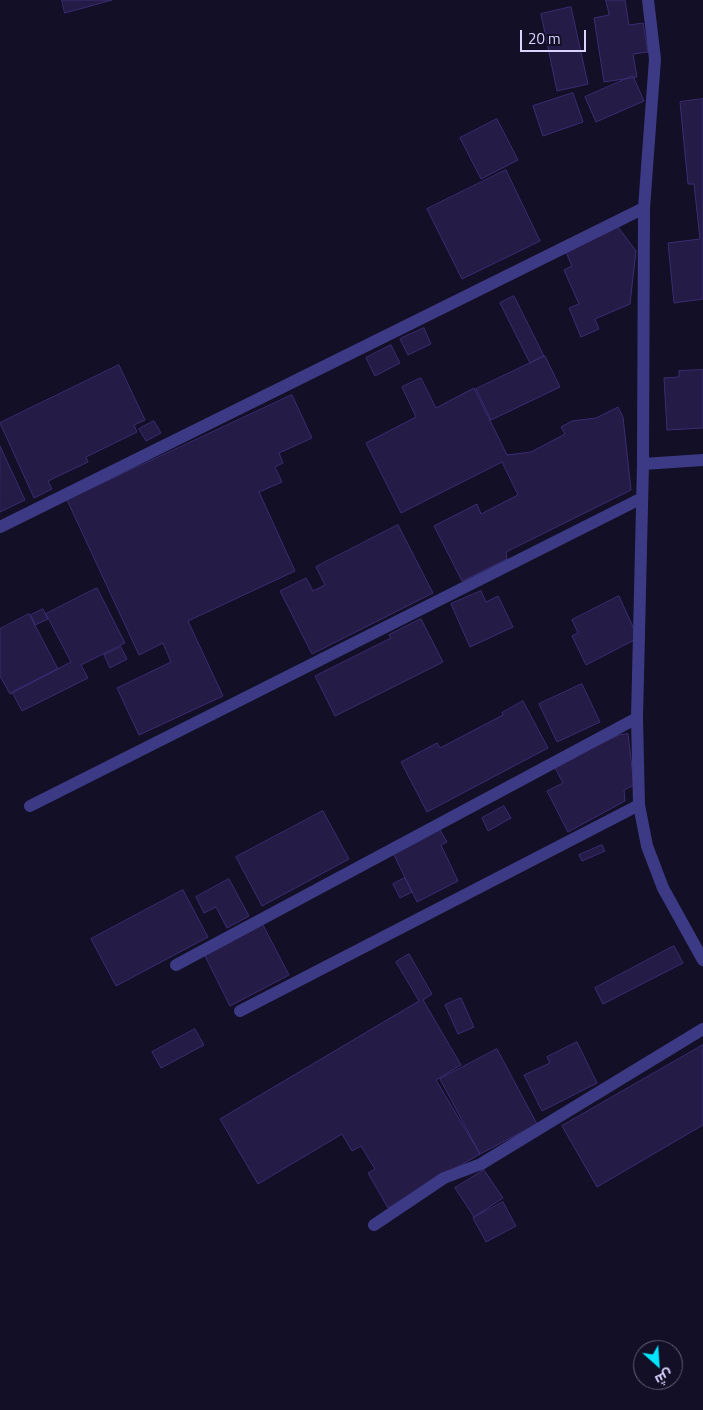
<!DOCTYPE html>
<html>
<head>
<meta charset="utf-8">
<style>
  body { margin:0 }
  #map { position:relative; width:703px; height:1410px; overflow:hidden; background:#130f26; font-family:"Titillium Web",Cairo,sans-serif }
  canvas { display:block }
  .north { position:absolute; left:633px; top:1340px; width:50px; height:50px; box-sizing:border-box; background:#130f26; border:1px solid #625e7d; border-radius:50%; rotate:154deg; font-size:14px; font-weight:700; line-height:20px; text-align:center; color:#d9d4ff }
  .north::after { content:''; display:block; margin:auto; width:18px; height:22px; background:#00e5ff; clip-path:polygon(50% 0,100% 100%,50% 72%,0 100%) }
  .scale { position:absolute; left:520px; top:30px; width:66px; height:22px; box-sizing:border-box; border:2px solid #d9d4ff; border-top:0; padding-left:6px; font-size:15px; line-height:18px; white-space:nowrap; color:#d9d4ff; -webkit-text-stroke:4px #130f26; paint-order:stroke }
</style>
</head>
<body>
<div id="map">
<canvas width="703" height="1410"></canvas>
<div class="north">ش</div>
<div class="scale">20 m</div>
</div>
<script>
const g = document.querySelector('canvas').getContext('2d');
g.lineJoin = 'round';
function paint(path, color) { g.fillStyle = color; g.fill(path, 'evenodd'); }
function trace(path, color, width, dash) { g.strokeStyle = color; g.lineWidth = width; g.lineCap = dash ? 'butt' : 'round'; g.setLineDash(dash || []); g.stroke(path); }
const building = new Path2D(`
  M 62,0 L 112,0 L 65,13 Z
  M 606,0 L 625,0 L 629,25 L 643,23 L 648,52 L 633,54 L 637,77 L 604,82 L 594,18 L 609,15 Z
  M 571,7 L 588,84 L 557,91 L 541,14 Z
  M 633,76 L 644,101 L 596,122 L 585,97 Z
  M 573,93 L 583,122 L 543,136 L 533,106 Z
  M 703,99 L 703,299 L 674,303 L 668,243 L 700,239 L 694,184 L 688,184 L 680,102 Z
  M 497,119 L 518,160 L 481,179 L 460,138 Z
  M 506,170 L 540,241 L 462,279 L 427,209 Z
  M 618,227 L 636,251 L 630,304 L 595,319 L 599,329 L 581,337 L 569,308 L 579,304 L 564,270 L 572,266 L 565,250 Z
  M 514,296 L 544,356 L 530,363 L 500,303 Z
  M 424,328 L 431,344 L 408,355 L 400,339 Z
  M 391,345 L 400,363 L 375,376 L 366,358 Z
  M 545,356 L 560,387 L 491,420 L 476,389 Z
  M 119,365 L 145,420 L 134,425 L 137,432 L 86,457 L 88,462 L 48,481 L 52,489 L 34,498 L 0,423 Z
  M 703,370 L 703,428 L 667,430 L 664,378 L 679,377 L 679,371 Z
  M 421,378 L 436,408 L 474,388 L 507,455 L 531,452 L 565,434 L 561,427 L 572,421 L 596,418 L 618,407 L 623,417 L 631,490 L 506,552 L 507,559 L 462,581 L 434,526 L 477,504 L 481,514 L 518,495 L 502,462 L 401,513 L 366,443 L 416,417 L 402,387 Z
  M 292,395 L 312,438 L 279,453 L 283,463 L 275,467 L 282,482 L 259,492 L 295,571 L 188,621 L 223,696 L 139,735 L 117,688 L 171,662 L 163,643 L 139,655 L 67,500 Z
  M 154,421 L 161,433 L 146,441 L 139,429 Z
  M 0,446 L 25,500 L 0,512 Z
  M 398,525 L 433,593 L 312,654 L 280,591 L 306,578 L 313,591 L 325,585 L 316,567 Z
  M 97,588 L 125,643 L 81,665 L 88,678 L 22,711 L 12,692 L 71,662 L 46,614 Z
  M 481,591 L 486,602 L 498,596 L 513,627 L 470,647 L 451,604 Z
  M 619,596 L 638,638 L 586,665 L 572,636 L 578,633 L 572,620 Z
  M 43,609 L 48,619 L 35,625 L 31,615 Z
  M 29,614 L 58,669 L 10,694 L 0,676 L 0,629 Z
  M 421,619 L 443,662 L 335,716 L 315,676 L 391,638 L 389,635 Z
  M 121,647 L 127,659 L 110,668 L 104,655 Z
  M 582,684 L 600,722 L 557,742 L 539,704 Z
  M 523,701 L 548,748 L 427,812 L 401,762 L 437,743 L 440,748 L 503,715 L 502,713 Z
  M 628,734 L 634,785 L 624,790 L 625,801 L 568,832 L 547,791 L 563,783 L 554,766 L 619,735 Z
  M 504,806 L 511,818 L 488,831 L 482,818 Z
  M 323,811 L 349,859 L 262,906 L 236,857 Z
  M 439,828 L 447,842 L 441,845 L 458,881 L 417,902 L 392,851 Z
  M 602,845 L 605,851 L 582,861 L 579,855 Z
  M 405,878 L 412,892 L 400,898 L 393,884 Z
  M 229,879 L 249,916 L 227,928 L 216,907 L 204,913 L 196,897 Z
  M 183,890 L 208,937 L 116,986 L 91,939 Z
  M 263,925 L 289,975 L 230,1006 L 205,956 Z
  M 674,946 L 683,963 L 603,1004 L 595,988 Z
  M 409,954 L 432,994 L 423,1000 L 461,1065 L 436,1080 L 480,1154 L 388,1208 L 368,1173 L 375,1169 L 361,1146 L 352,1151 L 342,1134 L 258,1184 L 220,1119 L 419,1001 L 396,962 Z
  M 461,998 L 474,1027 L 458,1034 L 445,1005 Z
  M 195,1029 L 204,1045 L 161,1068 L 152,1052 Z
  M 577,1042 L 597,1083 L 542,1111 L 524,1075 L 550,1063 L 547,1057 Z
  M 703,1045 L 703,1125 L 597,1187 L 562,1126 Z
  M 497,1049 L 537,1124 L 480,1154 L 440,1079 Z
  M 484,1170 L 503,1198 L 474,1217 L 455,1188 Z
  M 503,1202 L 516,1226 L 486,1242 L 473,1218 Z`);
const minor = new Path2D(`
  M 648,0 L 655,59 L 644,208 L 643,464 L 637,718 L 639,805 L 647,846 L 663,888 L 703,960
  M 643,464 L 703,460
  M 0,527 L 644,208
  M 30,806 L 642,498
  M 176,965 L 637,718
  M 240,1011 L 639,805
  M 374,1225 L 444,1178 L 481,1164 L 703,1029`);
paint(building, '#241b47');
trace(building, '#3b2d73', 1);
trace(minor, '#3d3a85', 12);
</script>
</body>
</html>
